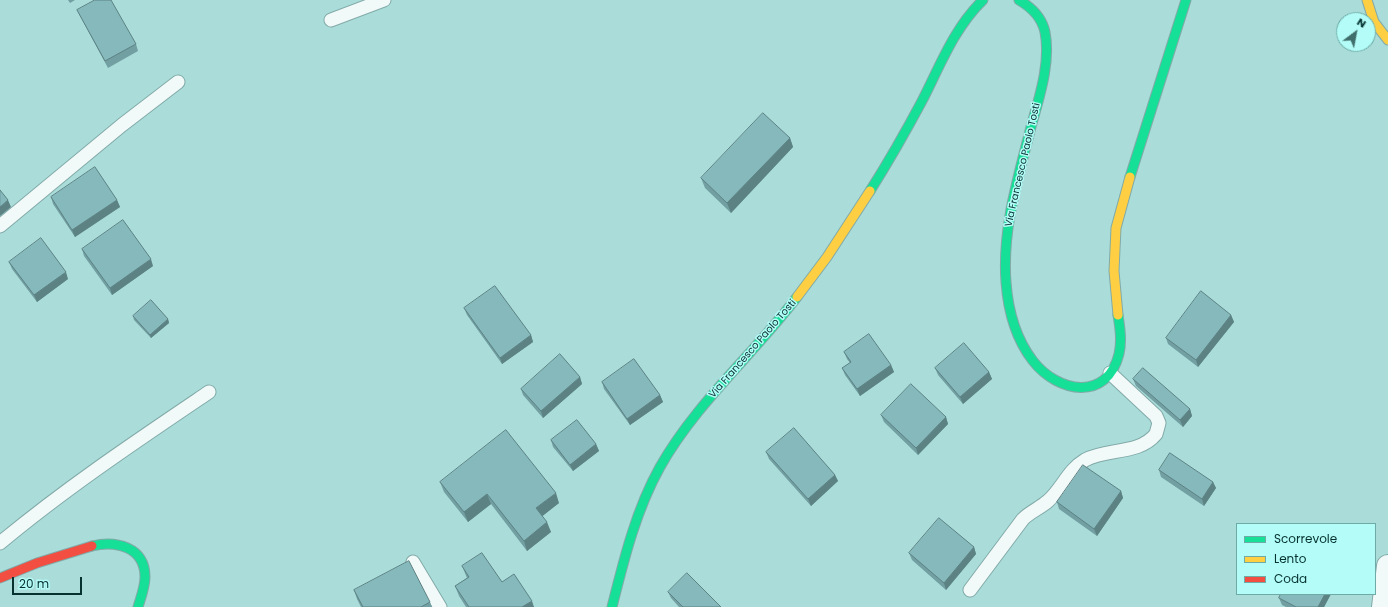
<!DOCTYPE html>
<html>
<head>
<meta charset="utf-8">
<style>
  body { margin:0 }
  #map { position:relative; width:1388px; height:607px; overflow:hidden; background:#aaddda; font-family:Poppins,sans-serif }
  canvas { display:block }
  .legend { position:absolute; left:1236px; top:523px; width:140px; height:72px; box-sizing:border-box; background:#b3fcf7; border:1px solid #6eaba7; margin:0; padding:5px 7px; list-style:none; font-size:12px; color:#063230 }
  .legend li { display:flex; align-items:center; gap:8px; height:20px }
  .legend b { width:20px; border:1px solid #6eaba7 }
  .north { position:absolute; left:1336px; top:12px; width:40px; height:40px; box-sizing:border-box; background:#b3fcf7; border:1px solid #6eaba7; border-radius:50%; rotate:32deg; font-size:11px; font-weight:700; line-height:16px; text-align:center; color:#063230 }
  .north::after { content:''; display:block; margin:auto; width:14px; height:18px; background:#3f6e6c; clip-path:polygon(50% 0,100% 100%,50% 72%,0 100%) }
  .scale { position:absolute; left:12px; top:577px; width:70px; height:18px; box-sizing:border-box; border:2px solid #063230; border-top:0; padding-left:5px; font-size:12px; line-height:14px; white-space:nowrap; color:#063230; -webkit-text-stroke:3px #b3fcf7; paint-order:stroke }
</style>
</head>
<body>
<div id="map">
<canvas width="1388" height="607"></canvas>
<ul class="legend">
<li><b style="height:5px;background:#16e098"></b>Scorrevole</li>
<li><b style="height:5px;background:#ffcf43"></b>Lento</li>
<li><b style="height:5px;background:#f24e42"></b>Coda</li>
</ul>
<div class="north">N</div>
<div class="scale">20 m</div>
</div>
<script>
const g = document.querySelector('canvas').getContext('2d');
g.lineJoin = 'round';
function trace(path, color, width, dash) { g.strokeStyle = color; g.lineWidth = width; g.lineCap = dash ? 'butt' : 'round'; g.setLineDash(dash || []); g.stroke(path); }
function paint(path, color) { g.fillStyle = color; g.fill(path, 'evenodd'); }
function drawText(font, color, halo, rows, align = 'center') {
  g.font = font + ' Poppins,sans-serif'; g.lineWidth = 3; g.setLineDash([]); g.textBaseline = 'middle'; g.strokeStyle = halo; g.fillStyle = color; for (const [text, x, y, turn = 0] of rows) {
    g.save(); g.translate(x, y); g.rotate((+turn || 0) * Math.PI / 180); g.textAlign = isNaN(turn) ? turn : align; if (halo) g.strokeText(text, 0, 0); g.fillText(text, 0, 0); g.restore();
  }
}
const lane = new Path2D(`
  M 331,20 L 384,0
  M 0,226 L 122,125 L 178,82
  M 0,543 C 66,488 138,440 209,392
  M 413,562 L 440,607
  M 970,590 L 1023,519 C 1030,512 1040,508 1048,501 C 1062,489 1068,470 1085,460 C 1107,448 1139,455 1156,434 L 1159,423 L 1156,416 L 1110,373`);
const street = new Path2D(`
  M 1383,607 L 1388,566`);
const fast = new Path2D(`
  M 1019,0 C 1031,7 1042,18 1045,32 C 1051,63 1039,98 1031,127 C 1018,178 1002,229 1006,282 C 1008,310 1016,339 1033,361 C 1058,393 1107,402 1119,354 C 1122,341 1120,328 1118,315
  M 1130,177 L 1186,0
  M 870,191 C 889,161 906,131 922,101 C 940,66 954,28 983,0
  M 92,546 C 116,540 145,547 145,577 C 145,587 141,597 138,607
  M 612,607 C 624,559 636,510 660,467 C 696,403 753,355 797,297`);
const slow = new Path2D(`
  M 1367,0 L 1374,22 L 1388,40
  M 797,297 L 827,257 L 870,191
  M 1118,315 L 1114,271 L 1116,228 L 1130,177`);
const jam = new Path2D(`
  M 0,578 L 37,563 L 92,546`);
const wall = new Path2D(`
  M 68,0 L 75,0 L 70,3 Z
  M 77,10 L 136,44 L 138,51 L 108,68 L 80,16 Z
  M 790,138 L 793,147 L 731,213 L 705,188 L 701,178 Z
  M 51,197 L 117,200 L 120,207 L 75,237 L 53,204 Z
  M 82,249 L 153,266 L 112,295 L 84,256 Z
  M 9,262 L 68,279 L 37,302 L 12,269 Z
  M 464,308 L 531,335 L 533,342 L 502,364 L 467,315 Z
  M 1231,315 L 1234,322 L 1198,367 L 1168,344 L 1166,338 Z
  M 133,316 L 168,319 L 169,323 L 151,338 L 134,320 Z
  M 844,352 L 891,365 L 894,372 L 860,396 L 845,375 L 842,368 L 850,363 L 847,359 Z
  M 935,368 L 989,372 L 992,379 L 963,404 L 938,375 Z
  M 580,377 L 582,384 L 543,418 L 523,395 L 521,389 Z
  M 1133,379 L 1190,409 L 1192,416 L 1183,427 L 1136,386 Z
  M 602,382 L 660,395 L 663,402 L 630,425 L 604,389 Z
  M 881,415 L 946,417 L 948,424 L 918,455 L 884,422 Z
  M 551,440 L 596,444 L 599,451 L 573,471 L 553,447 Z
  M 766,452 L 835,475 L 838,481 L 811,506 L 769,459 Z
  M 1159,470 L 1213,482 L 1216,488 L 1204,506 L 1161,477 Z
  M 440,482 L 559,503 L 542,516 L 551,532 L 527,551 L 491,504 L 468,522 L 444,492 Z
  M 1121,491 L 1123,498 L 1097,536 L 1059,509 L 1057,502 Z
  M 974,547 L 976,554 L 946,590 L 912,560 L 909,553 Z
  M 462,566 L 502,582 L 534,607 L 466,607 L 459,596 L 455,586 L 467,578 Z
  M 354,590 L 430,602 L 432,607 L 361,607 L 357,599 Z
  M 668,592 L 721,607 L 679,607 L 671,598 Z
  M 1331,594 L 1324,607 L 1286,607 L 1282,605 L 1279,598 Z`);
const shadedWall = new Path2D(`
  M 790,138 L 793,147 L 731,213 L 727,203 Z
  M 8,200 L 11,207 L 0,216 L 0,207 Z
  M 117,200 L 120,207 L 75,237 L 72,230 Z
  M 151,259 L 153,266 L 112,295 L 110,288 Z
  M 66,272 L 68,279 L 37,302 L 34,295 Z
  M 1231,315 L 1234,322 L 1198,367 L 1196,360 Z
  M 168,319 L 169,323 L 151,338 L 150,335 Z
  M 531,335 L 533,342 L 502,364 L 500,358 Z
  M 891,365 L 894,372 L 860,396 L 857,389 Z
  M 989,372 L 992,379 L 963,404 L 960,397 Z
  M 580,377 L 582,384 L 543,418 L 541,411 Z
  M 660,395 L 663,402 L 630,425 L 627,419 Z
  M 1190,409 L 1192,416 L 1183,427 L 1180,420 Z
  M 946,417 L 948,424 L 918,455 L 916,448 Z
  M 596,444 L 599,451 L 573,471 L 570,465 Z
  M 835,475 L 838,481 L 811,506 L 808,499 Z
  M 1213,482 L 1216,488 L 1204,506 L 1202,499 Z
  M 1121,491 L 1123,498 L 1097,536 L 1094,529 Z
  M 556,493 L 559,503 L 540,518 L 536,508 Z
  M 487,494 L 491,504 L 468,522 L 464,512 Z
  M 547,522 L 551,532 L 527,551 L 524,541 Z
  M 974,547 L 976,554 L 946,590 L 944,583 Z
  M 1325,594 L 1331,594 L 1324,607 L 1318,607 Z
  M 532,601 L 534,607 L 522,607 Z`);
const building = new Path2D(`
  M 95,0 L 111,0 L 136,44 L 105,61 L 77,10 Z
  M 763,113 L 790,138 L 727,203 L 701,178 Z
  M 95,167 L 117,200 L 72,230 L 51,197 Z
  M 0,190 L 8,200 L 0,207 Z
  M 123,220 L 151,259 L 110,288 L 82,249 Z
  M 41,238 L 66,272 L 34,295 L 9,262 Z
  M 495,286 L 531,335 L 500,358 L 464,308 Z
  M 1201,291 L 1231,315 L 1196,360 L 1166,338 Z
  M 151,300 L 168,319 L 150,335 L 133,316 Z
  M 869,334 L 891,365 L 857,389 L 842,368 L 851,362 L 844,352 Z
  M 964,343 L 989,372 L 960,397 L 935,368 Z
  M 560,354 L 580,377 L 541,411 L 521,389 Z
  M 634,359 L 660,395 L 627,419 L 602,382 Z
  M 1143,368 L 1190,409 L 1180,420 L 1133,379 Z
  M 911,384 L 946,417 L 916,448 L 881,415 Z
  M 577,420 L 596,444 L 570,465 L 551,440 Z
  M 794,428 L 835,475 L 808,499 L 766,452 Z
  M 506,430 L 556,493 L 536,508 L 547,522 L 524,541 L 487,494 L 464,512 L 440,482 Z
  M 1170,453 L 1213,482 L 1202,499 L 1159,470 Z
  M 1083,465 L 1121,491 L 1094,529 L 1057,502 Z
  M 939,518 L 974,547 L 944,583 L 909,553 Z
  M 482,553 L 502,582 L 514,574 L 532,601 L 522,607 L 469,607 L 455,586 L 469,577 L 462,566 Z
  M 409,561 L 430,602 L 421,607 L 363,607 L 354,590 Z
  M 687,573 L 721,607 L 683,607 L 668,592 Z
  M 1281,594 L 1325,594 L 1318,607 L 1296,607 L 1279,598 Z`);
const streetNames = [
  ["Via Francesco Paolo Tosti",1023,165,-77],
  ["Via Francesco Paolo Tosti",753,349,-49]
];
trace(lane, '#81aaa8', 15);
trace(street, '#81aaa8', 24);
trace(fast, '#81aaa8', 11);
trace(slow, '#81aaa8', 11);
trace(jam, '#81aaa8', 11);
trace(lane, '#f2faf9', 13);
trace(street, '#f2faf9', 22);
trace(fast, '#16e098', 9);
trace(slow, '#ffcf43', 9);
trace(jam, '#f24e42', 9);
paint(wall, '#729fa2');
paint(shadedWall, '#5d8284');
paint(building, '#85b9bc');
trace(building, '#5d8284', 1);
drawText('10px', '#063230', '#b3fcf7', streetNames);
</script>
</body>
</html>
